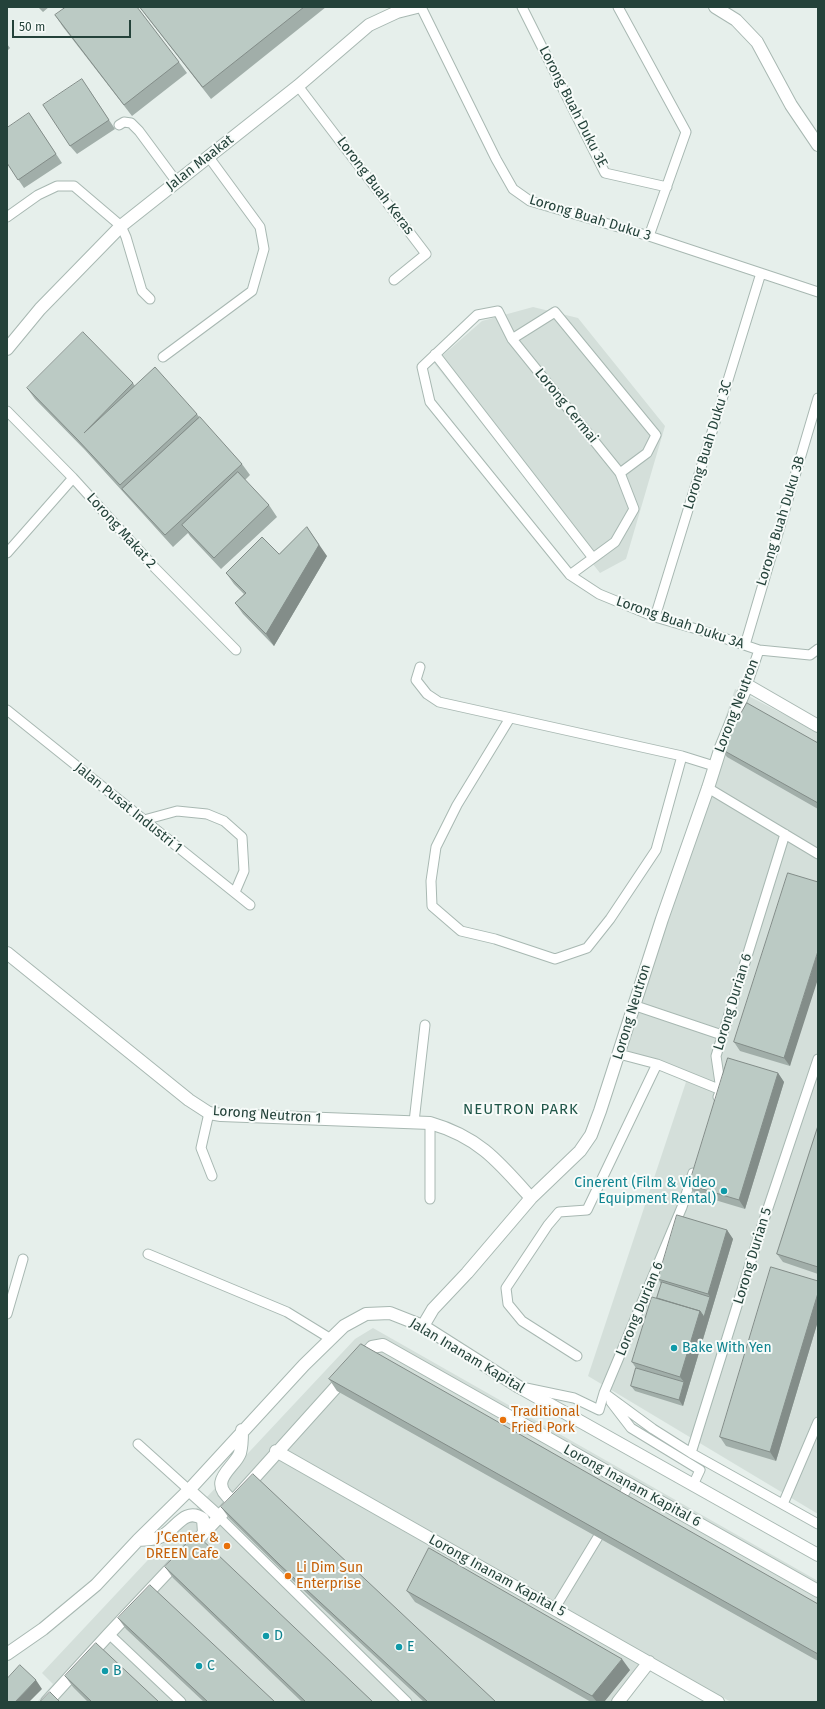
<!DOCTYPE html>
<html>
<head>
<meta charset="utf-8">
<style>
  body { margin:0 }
  #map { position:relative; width:825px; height:1709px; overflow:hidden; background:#e6efeb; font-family:"Fira Sans",sans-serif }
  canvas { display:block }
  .frame { position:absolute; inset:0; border:8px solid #24423a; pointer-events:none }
  .scale { position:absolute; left:12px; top:20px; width:119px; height:18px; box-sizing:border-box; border:2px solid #24423a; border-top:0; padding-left:5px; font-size:12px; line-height:14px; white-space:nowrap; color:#24423a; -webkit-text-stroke:3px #f7fbf9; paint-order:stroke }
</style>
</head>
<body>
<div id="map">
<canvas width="825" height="1709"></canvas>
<div class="frame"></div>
<div class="scale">50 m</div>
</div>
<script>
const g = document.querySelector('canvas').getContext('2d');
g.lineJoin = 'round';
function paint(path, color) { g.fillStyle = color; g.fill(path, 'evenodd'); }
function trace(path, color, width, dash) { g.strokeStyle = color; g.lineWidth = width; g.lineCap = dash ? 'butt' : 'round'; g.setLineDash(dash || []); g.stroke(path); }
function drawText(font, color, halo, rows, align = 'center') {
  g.font = font + ' "Fira Sans",sans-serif'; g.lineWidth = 4; g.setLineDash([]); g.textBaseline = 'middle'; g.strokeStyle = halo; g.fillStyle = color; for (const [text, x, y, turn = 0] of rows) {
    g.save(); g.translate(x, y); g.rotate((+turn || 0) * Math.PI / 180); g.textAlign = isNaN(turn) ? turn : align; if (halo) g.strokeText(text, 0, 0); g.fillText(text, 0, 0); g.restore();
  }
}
const built = new Path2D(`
  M 533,307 L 578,318 L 665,426 L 626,559 L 600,573 L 434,363 L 482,321 Z
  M 735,689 L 818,732 L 818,1514 L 588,1376 L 686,1082 L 615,1044 Z
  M 373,1328 L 818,1581 L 818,1702 L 731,1702 L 656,1660 L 626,1702 L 37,1702 L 53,1684 L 42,1673 L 355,1339 Z`);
const service = new Path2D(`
  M 421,7 L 496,159 L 513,189 L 530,201 L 649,236 L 818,292
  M 522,7 L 605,173 L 667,187
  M 618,7 L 686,132 L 649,236
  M 298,86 L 426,254 L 394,280
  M 119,125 L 124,122 L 131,123 L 139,131 L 176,181
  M 7,217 L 38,195 L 57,186 L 74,186 L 121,226 L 126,237 L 142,291 L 150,299
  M 512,339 L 620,473
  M 435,354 L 593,558
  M 163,357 L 252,291 L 264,249 L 260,227 L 208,156
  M 7,411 L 73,478 L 155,568 L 236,650
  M 7,553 L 73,478
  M 570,575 L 615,542 L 634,509 L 620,473 L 647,453 L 656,435 L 555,312 L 512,339 L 498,311 L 477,315 L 422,367 L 430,402 L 570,575 L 599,594 L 655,617 L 700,630 L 759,650 L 810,655 L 818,649
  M 655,617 L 761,273
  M 745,645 L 818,398
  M 420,667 L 416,680 L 427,694 L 439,702 L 682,756 L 714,766
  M 747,685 L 759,650
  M 7,710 L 250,905
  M 510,718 L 457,805 L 436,847 L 431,881 L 432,906 L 461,931 L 495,939 L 555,959 L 587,948 L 610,919 L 656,850 L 682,756
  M 708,788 L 818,854
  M 144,820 L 177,811 L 207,814 L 224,821 L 242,837 L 244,871 L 235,892
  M 633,1005 L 722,1035
  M 619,1054 L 657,1064 L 721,1090
  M 718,1097 L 721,1090 L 716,1056 L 785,834
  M 209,1113 L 201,1148 L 212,1176
  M 414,1122 L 425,1025
  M 430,1123 L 430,1199
  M 148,1254 L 287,1312 L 331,1339
  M 7,1314 L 23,1259
  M 577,1356 L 522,1321 L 508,1304 L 506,1288 L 548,1225 L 559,1212 L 587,1210 L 657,1064
  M 526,1388 L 574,1398 L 599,1410 L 604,1393 L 682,1207 L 693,1173
  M 604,1393 L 653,1429 L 691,1453 L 818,1524
  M 611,1402 L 631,1428 L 700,1470 L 693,1485
  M 138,1444 L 189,1490
  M 691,1453 L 761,1229 L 818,1059
  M 621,1499 L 629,1485
  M 783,1504 L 818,1422
  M 219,1517 L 407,1702
  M 555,1608 L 598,1537
  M 109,1634 L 181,1702`);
const minor = new Path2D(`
  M 715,7 L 736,20 L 757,42 L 791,105 L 818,145
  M 7,349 L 40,309 L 121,226 L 298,86 L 369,25 L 397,12 L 417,7
  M 7,953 L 189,1100 L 209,1113 L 221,1115 L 430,1123 C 479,1137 499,1162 531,1198
  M 423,1326 L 433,1309 L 467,1273 L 531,1198 L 580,1151 L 591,1135 L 600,1111 L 662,919 L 708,788 L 720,750 L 747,685 L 818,726
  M 359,1362 L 372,1347 L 383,1345 L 818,1591
  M 276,1451 L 718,1702
  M 189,1490 L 219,1517
  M 233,1501 C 205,1481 235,1468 240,1453 C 242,1446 242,1437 242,1430
  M 138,1540 C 145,1539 154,1540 160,1537 C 175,1531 184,1506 203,1519 L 204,1532
  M 7,1654 L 43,1629 L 96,1585 L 138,1540 L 189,1490 L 304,1365 L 344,1326 L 366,1314 L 390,1313 L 423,1326 L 519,1387 L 818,1555
  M 47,1702 L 109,1634 L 219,1517 L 345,1377
  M 618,1702 L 649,1662`);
const wall = new Path2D(`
  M 38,7 L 49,7 L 43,12 Z
  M 140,7 L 326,7 L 211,99 L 148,18 Z
  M 55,15 L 179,62 L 187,73 L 132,116 L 63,27 Z
  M 7,44 L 10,48 L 7,51 Z
  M 88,88 L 115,129 L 77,154 L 70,146 Z
  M 29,113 L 62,163 L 24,188 L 7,163 Z
  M 133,383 L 135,386 L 197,414 L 200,418 L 242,464 L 250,475 L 245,480 L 269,505 L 277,517 L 221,569 L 190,536 L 188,533 L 173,547 L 85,450 L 35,399 L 27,388 Z
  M 279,554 L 327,556 L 274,646 L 243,614 L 235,603 L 244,594 L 234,584 L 226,573 Z
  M 818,743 L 818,809 L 727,757 L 721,749 Z
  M 818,882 L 790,1066 L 740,1051 L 734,1042 Z
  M 778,1073 L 784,1082 L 745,1209 L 695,1194 L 689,1185 Z
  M 818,1126 L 818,1274 L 783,1262 L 777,1254 Z
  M 727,1230 L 733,1239 L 683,1406 L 635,1391 L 631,1386 L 636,1368 L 632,1362 L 657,1298 L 661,1284 L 658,1279 Z
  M 818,1281 L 818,1321 L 776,1461 L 726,1446 L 720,1437 Z
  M 329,1379 L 818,1604 L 818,1661 L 337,1391 Z
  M 221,1507 L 496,1702 L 424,1702 L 288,1576 L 229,1518 Z
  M 165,1567 L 373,1702 L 302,1702 L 173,1578 Z
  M 407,1591 L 630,1670 L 604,1702 L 591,1702 L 415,1602 Z
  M 118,1618 L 275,1702 L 204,1702 L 126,1629 Z
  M 65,1676 L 159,1702 L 88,1702 L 73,1687 Z`);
const shadedWall = new Path2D(`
  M 307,527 L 327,556 L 274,646 L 266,634 Z
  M 818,951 L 818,979 L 790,1066 L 784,1058 Z
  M 778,1073 L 784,1082 L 745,1209 L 739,1200 Z
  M 727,1230 L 733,1239 L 683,1406 L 679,1400 L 684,1382 L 680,1377 L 700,1311 L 710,1297 L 708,1294 Z
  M 818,1293 L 818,1321 L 776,1461 L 770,1452 Z
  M 622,1659 L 630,1670 L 604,1702 L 597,1702 L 592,1696 Z
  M 36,1680 L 42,1689 L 29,1702 L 15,1702 Z`);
const building = new Path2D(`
  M 66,7 L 137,7 L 179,62 L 124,105 L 55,15 Z
  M 140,7 L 304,7 L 203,87 Z
  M 82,79 L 109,120 L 70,146 L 43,105 Z
  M 29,113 L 56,154 L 18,180 L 7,163 L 7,128 Z
  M 83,332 L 133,383 L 84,433 L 155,367 L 197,414 L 120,485 L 77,439 L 27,388 Z
  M 200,417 L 242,464 L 165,535 L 122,489 Z
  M 238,472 L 269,505 L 214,558 L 182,525 Z
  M 307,527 L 319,545 L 266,634 L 235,603 L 246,593 L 226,573 L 262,537 L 279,554 Z
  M 747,703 L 818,743 L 818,803 L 721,749 Z
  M 788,873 L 818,882 L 818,951 L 784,1058 L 734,1042 Z
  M 728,1058 L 778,1073 L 739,1200 L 689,1185 Z
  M 818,1126 L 818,1267 L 777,1254 Z
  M 677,1215 L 727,1230 L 708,1294 L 658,1279 Z
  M 771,1267 L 818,1281 L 818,1293 L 770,1452 L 720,1437 Z
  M 662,1282 L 710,1297 L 704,1317 L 700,1311 L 657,1298 Z
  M 652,1297 L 700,1311 L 680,1377 L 632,1362 Z
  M 361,1344 L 818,1604 L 818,1654 L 329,1379 Z
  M 636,1368 L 684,1382 L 679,1400 L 631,1386 Z
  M 253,1474 L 496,1702 L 428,1702 L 280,1565 L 221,1507 Z
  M 196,1534 L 373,1702 L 306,1702 L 165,1567 Z
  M 429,1548 L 622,1659 L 592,1696 L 407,1591 Z
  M 150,1585 L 275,1702 L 208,1702 L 118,1618 Z
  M 96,1643 L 159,1702 L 92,1702 L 65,1676 Z
  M 20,1665 L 36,1680 L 15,1702 L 7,1702 L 7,1679 Z
  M 50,1692 L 60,1702 L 40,1702 Z`);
const markers = [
  [724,1191,4,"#0f9aa8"],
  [674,1348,4,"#0f9aa8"],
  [503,1420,4,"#e8710a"],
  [227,1546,4,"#e8710a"],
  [288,1576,4,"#e8710a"],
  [266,1636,4,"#0f9aa8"],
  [399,1647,4,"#0f9aa8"],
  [199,1666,4,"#0f9aa8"],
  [105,1671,4,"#0f9aa8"]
];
const streetNames = [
  ["Lorong Buah Duku 3E",573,107,63],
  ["Jalan Maakat",200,163,-38],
  ["Lorong Buah Keras",375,186,53],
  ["Lorong Buah Duku 3",590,218,17],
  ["Lorong Cermai",566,406,51],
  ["Lorong Buah Duku 3C",708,445,-73],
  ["Lorong Buah Duku 3B",781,521,-73],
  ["Lorong Makat 2",121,531,48],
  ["Lorong Buah Duku 3A",680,623,19],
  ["Lorong Neutron",737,706,-69],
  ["Jalan Pusat Industri 1",128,808,39],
  ["Lorong Durian 6",733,1002,-73],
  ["Lorong Neutron",632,1012,-73],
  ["Lorong Neutron 1",267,1115,4],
  ["Lorong Durian 5",753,1256,-73],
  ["Lorong Durian 6",640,1309,-67],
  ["Jalan Inanam Kapital",467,1356,31],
  ["Lorong Inanam Kapital 6",632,1486,29],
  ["Lorong Inanam Kapital 5",497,1576,29]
];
const cultureNames = [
  ["Cinerent (Film & Video",716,1183,"right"],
  ["Equipment Rental)",716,1199,"right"],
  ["Bake With Yen",682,1348],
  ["D",274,1636],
  ["E",407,1647],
  ["C",207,1666],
  ["B",113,1671]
];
const foodNames = [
  ["Traditional",511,1412],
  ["Fried Pork",511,1428],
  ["J’Center &",219,1538,"right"],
  ["DREEN Cafe",219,1554,"right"],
  ["Li Dim Sun",296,1568],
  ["Enterprise",296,1584]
];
const neighbourhoodNames = [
  ["NEUTRON PARK",521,1110]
];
paint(built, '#d4dfda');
trace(service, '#a8b8b2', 11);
trace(minor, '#a8b8b2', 14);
trace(service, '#fff', 9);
trace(minor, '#fff', 12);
paint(wall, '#a1aea9');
paint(shadedWall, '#838d89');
paint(building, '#bbcac4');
trace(building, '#838d89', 1);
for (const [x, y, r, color] of markers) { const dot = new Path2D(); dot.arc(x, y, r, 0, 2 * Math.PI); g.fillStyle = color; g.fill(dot); trace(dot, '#f7fbf9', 1.5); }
drawText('14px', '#24423a', '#f7fbf9', streetNames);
drawText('14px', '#0d838f', '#f7fbf9', cultureNames, 'left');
drawText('14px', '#c56008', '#f7fbf9', foodNames, 'left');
g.letterSpacing = '1px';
drawText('15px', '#1f5548', '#f7fbf9', neighbourhoodNames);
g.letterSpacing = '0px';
</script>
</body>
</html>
